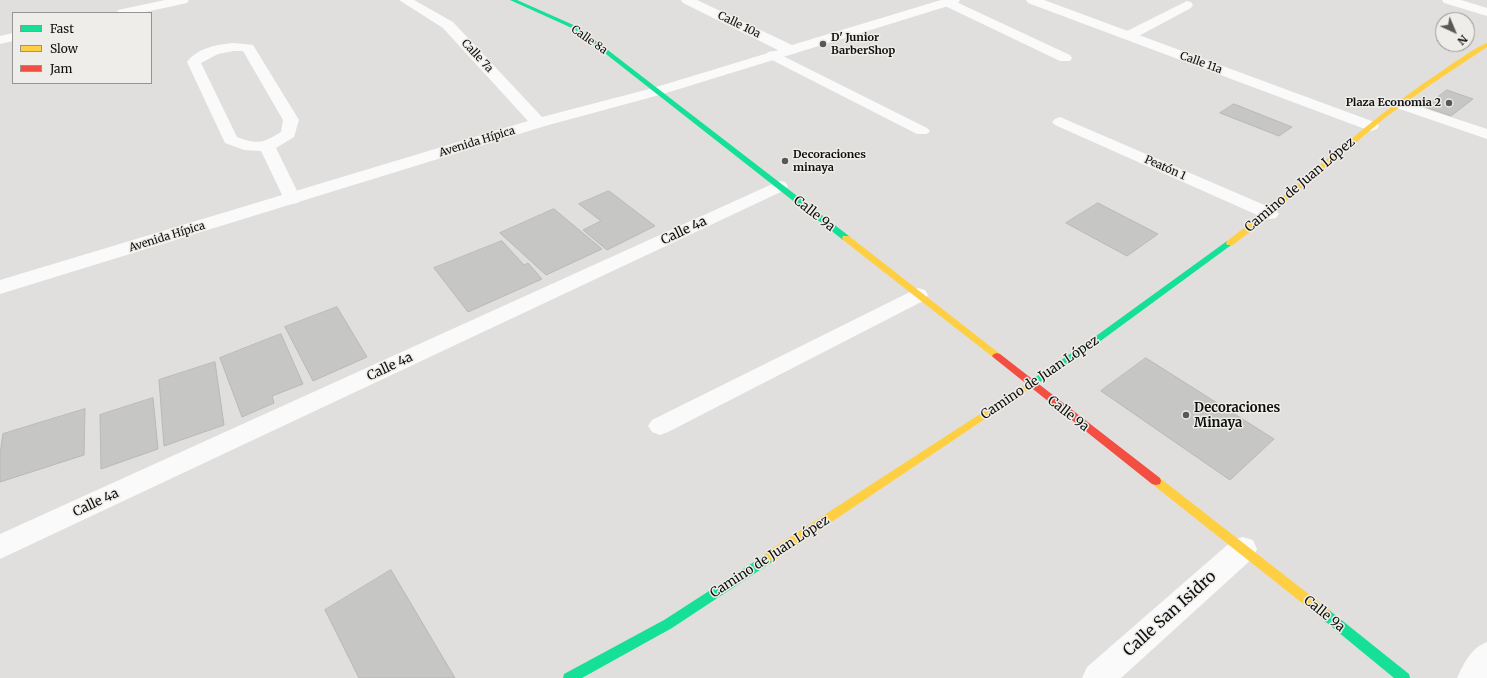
<!DOCTYPE html>
<html>
<head>
<meta charset="utf-8">
<style>
  body { margin:0 }
  #map { position:relative; width:1487px; height:678px; overflow:hidden; background:#e0dfdd; font-family:Merriweather,serif }
  canvas { display:block }
  .legend { position:absolute; left:12px; top:12px; width:140px; height:72px; box-sizing:border-box; background:#eeede9; border:1px solid #959491; margin:0; padding:5px 7px; list-style:none; font-size:12px; color:#0f0f0d }
  .legend li { display:flex; align-items:center; gap:8px; height:20px }
  .legend b { width:20px; border:1px solid #959491 }
  .north { position:absolute; left:1435px; top:12px; width:40px; height:40px; box-sizing:border-box; background:#eeede9; border:1px solid #959491; border-radius:50%; rotate:136deg; font-size:11px; font-weight:700; line-height:16px; text-align:center; color:#0f0f0d }
  .north::after { content:''; display:block; margin:auto; width:14px; height:18px; background:#585856; clip-path:polygon(50% 0,100% 100%,50% 72%,0 100%) }
</style>
</head>
<body>
<div id="map">
<canvas width="1487" height="678"></canvas>
<ul class="legend">
<li><b style="height:5px;background:#16e098"></b>Fast</li>
<li><b style="height:5px;background:#ffcf43"></b>Slow</li>
<li><b style="height:5px;background:#f24e42"></b>Jam</li>
</ul>
<div class="north">N</div>
</div>
<script>
const g = document.querySelector('canvas').getContext('2d');
g.lineJoin = 'round';
function paint(path, color) { g.fillStyle = color; g.fill(path, 'evenodd'); }
function trace(path, color, width, dash) { g.strokeStyle = color; g.lineWidth = width; g.lineCap = dash ? 'butt' : 'round'; g.setLineDash(dash || []); g.stroke(path); }
function drawText(font, color, halo, rows, align = 'center') {
  g.font = font + ' Merriweather,serif'; g.lineWidth = 3; g.setLineDash([]); g.textBaseline = 'middle'; g.strokeStyle = halo; g.fillStyle = color; for (const [text, x, y, turn = 0] of rows) {
    g.save(); g.translate(x, y); g.rotate((+turn || 0) * Math.PI / 180); g.textAlign = isNaN(turn) ? turn : align; if (halo) g.strokeText(text, 0, 0); g.fillText(text, 0, 0); g.restore();
  }
}
const building = new Path2D(`
  M 1447,90 L 1473,99 L 1451,116 L 1425,107 Z
  M 1234,104 L 1292,127 L 1279,136 L 1220,113 Z
  M 609,191 L 655,226 L 607,250 L 583,230 L 601,221 L 579,204 Z
  M 1098,203 L 1158,234 L 1127,256 L 1066,223 Z
  M 554,209 L 602,249 L 546,275 L 500,233 Z
  M 502,241 L 524,265 L 528,263 L 542,279 L 468,312 L 434,268 Z
  M 337,307 L 367,357 L 313,381 L 285,327 Z
  M 281,334 L 303,384 L 272,396 L 274,403 L 242,417 L 220,358 Z
  M 1146,358 L 1274,439 L 1230,480 L 1101,391 Z
  M 215,362 L 224,425 L 164,446 L 159,380 Z
  M 153,398 L 158,449 L 101,469 L 100,415 Z
  M 85,409 L 84,455 L 0,482 L 0,454 L 3,434 Z
  M 391,570 L 455,678 L 359,678 L 325,610 Z`);
const lane = new Path2D(`
  M 942,0 L 952,0 L 1070,55 L 1072,58 L 1070,61 L 1060,61 L 943,5 L 941,2 Z
  M 1187,1 L 1191,2 L 1193,5 L 1191,8 L 1133,39 L 1128,40 L 1121,36 L 1123,33 Z
  M 234,43 L 253,45 L 299,120 L 294,137 L 276,148 L 301,199 L 298,203 L 292,204 L 286,203 L 261,151 L 244,150 L 225,143 L 187,62 C 197,48 219,44 234,43 ZM 234,51 L 243,51 L 283,120 L 281,132 C 263,143 258,145 237,137 L 201,63 L 218,54 Z
  M 773,51 L 927,128 L 930,131 L 927,134 L 917,134 L 768,58 L 766,55 L 768,52 Z
  M 1399,100 L 1487,129 L 1487,139 L 1394,107 L 1392,104 L 1394,101 Z
  M 1060,117 L 1276,210 L 1279,214 L 1276,218 L 1270,219 L 1264,218 L 1055,125 L 1052,122 L 1055,119 Z
  M 918,288 L 925,290 L 928,295 L 925,300 L 668,432 L 660,435 L 652,432 L 648,426 L 652,420 Z`);
const street = new Path2D(`
  M 165,0 L 189,0 L 187,3 L 141,13 L 117,13 L 118,10 Z
  M 399,0 L 414,0 L 453,22 L 542,117 L 653,88 L 778,50 L 683,3 L 681,0 L 697,0 L 792,45 L 941,0 L 960,0 L 958,3 L 663,94 L 545,126 L 0,294 L 0,280 L 528,121 L 443,28 Z
  M 1026,0 L 1044,0 L 1377,123 L 1379,126 L 1377,129 L 1371,131 L 1365,129 L 1028,3 Z
  M 1442,0 L 1461,0 L 1487,8 L 1487,16 L 1444,3 Z
  M 13,33 L 13,41 L 0,44 L 0,36 Z
  M 779,181 L 785,182 L 788,186 L 785,190 L 0,559 L 0,534 Z
  M 1243,537 L 1253,540 L 1257,549 L 1253,558 L 1121,678 L 1082,678 L 1087,667 L 1233,540 Z
  M 1487,642 L 1487,678 L 1457,678 C 1464,663 1471,648 1487,642 Z`);
const fast = new Path2D(`
  M 510,0 L 517,0 L 578,27 L 849,236 L 850,238 L 849,240 L 843,240 L 574,29 Z
  M 1227,241 L 1233,241 L 1234,243 L 1091,348 L 1034,386 L 1028,386 L 1026,384 L 1028,382 L 1085,344 Z
  M 771,551 L 775,552 L 777,556 L 775,560 L 672,628 L 582,678 L 563,678 L 564,674 L 664,620 Z
  M 1325,608 L 1329,610 L 1409,674 L 1410,678 L 1394,678 L 1321,618 L 1319,614 L 1321,610 Z`);
const slow = new Path2D(`
  M 1487,43 L 1487,47 L 1430,85 L 1386,117 L 1251,231 L 1233,245 L 1227,245 L 1226,243 L 1227,241 C 1297,188 1360,126 1433,77 C 1447,68 1472,49 1487,43 Z
  M 843,236 L 849,236 L 1000,354 L 1002,356 L 1000,358 L 994,358 L 843,240 L 842,238 Z
  M 1031,381 L 1034,382 L 1036,384 L 1034,386 L 775,560 L 771,561 L 767,560 L 765,556 L 767,552 Z
  M 1156,477 L 1160,478 L 1329,610 L 1331,614 L 1329,618 L 1325,620 L 1321,618 L 1152,484 L 1151,481 L 1152,478 Z`);
const jam = new Path2D(`
  M 997,353 L 1000,354 L 1160,478 L 1161,481 L 1160,484 L 1156,485 L 1152,484 L 994,358 L 992,356 L 994,354 Z`);
const markers = [
  [823,44,4,"#585856"],
  [1449,103,4,"#585856"],
  [785,161,4,"#585856"],
  [1186,415,4,"#585856"]
];
const farStreetnames = [
  ["Calle 10a",739,25,26],
  ["Calle 8a",589,40,35],
  ["Calle 7a",477,56,47],
  ["Calle 11a",1201,63,20],
  ["Avenida Hípica",477,142,-17],
  ["Peatón 1",1165,168,24],
  ["Avenida Hípica",167,237,-17]
];
const farPoinames = [
  ["D' Junior",831,38],
  ["BarberShop",831,51],
  ["Plaza Economia 2",1441,103,"right"],
  ["Decoraciones",793,155],
  ["minaya",793,168]
];
const streetNames = [
  ["Camino de Juan López",1300,185,-40],
  ["Calle 9a",814,214,38],
  ["Calle 4a",684,231,-25],
  ["Calle 4a",390,367,-25],
  ["Camino de Juan López",1040,378,-34],
  ["Calle 9a",1068,414,38],
  ["Calle 4a",96,503,-25],
  ["Camino de Juan López",770,557,-33],
  ["Calle 9a",1324,614,39]
];
const poiNames = [
  ["Decoraciones",1194,408],
  ["Minaya",1194,423]
];
const nearStreetnames = [
  ["Calle San Isidro",1170,614,-42]
];
paint(building, '#c6c6c4');
trace(building, '#b8b8b6', 1);
paint(lane, '#fafafa');
paint(street, '#fafafa');
paint(fast, '#16e098');
paint(slow, '#ffcf43');
paint(jam, '#f24e42');
for (const [x, y, r, color] of markers) { const dot = new Path2D(); dot.arc(x, y, r, 0, 2 * Math.PI); g.fillStyle = color; g.fill(dot); trace(dot, '#eeede9', 1.5); }
drawText('11px', '#0f0f0d', '#eeede9', farStreetnames);
drawText('bold 11px', '#0f0f0d', '#eeede9', farPoinames, 'left');
drawText('13px', '#0f0f0d', '#eeede9', streetNames);
drawText('bold 13px', '#0f0f0d', '#eeede9', poiNames, 'left');
drawText('16px', '#0f0f0d', '#eeede9', nearStreetnames);
</script>
</body>
</html>
